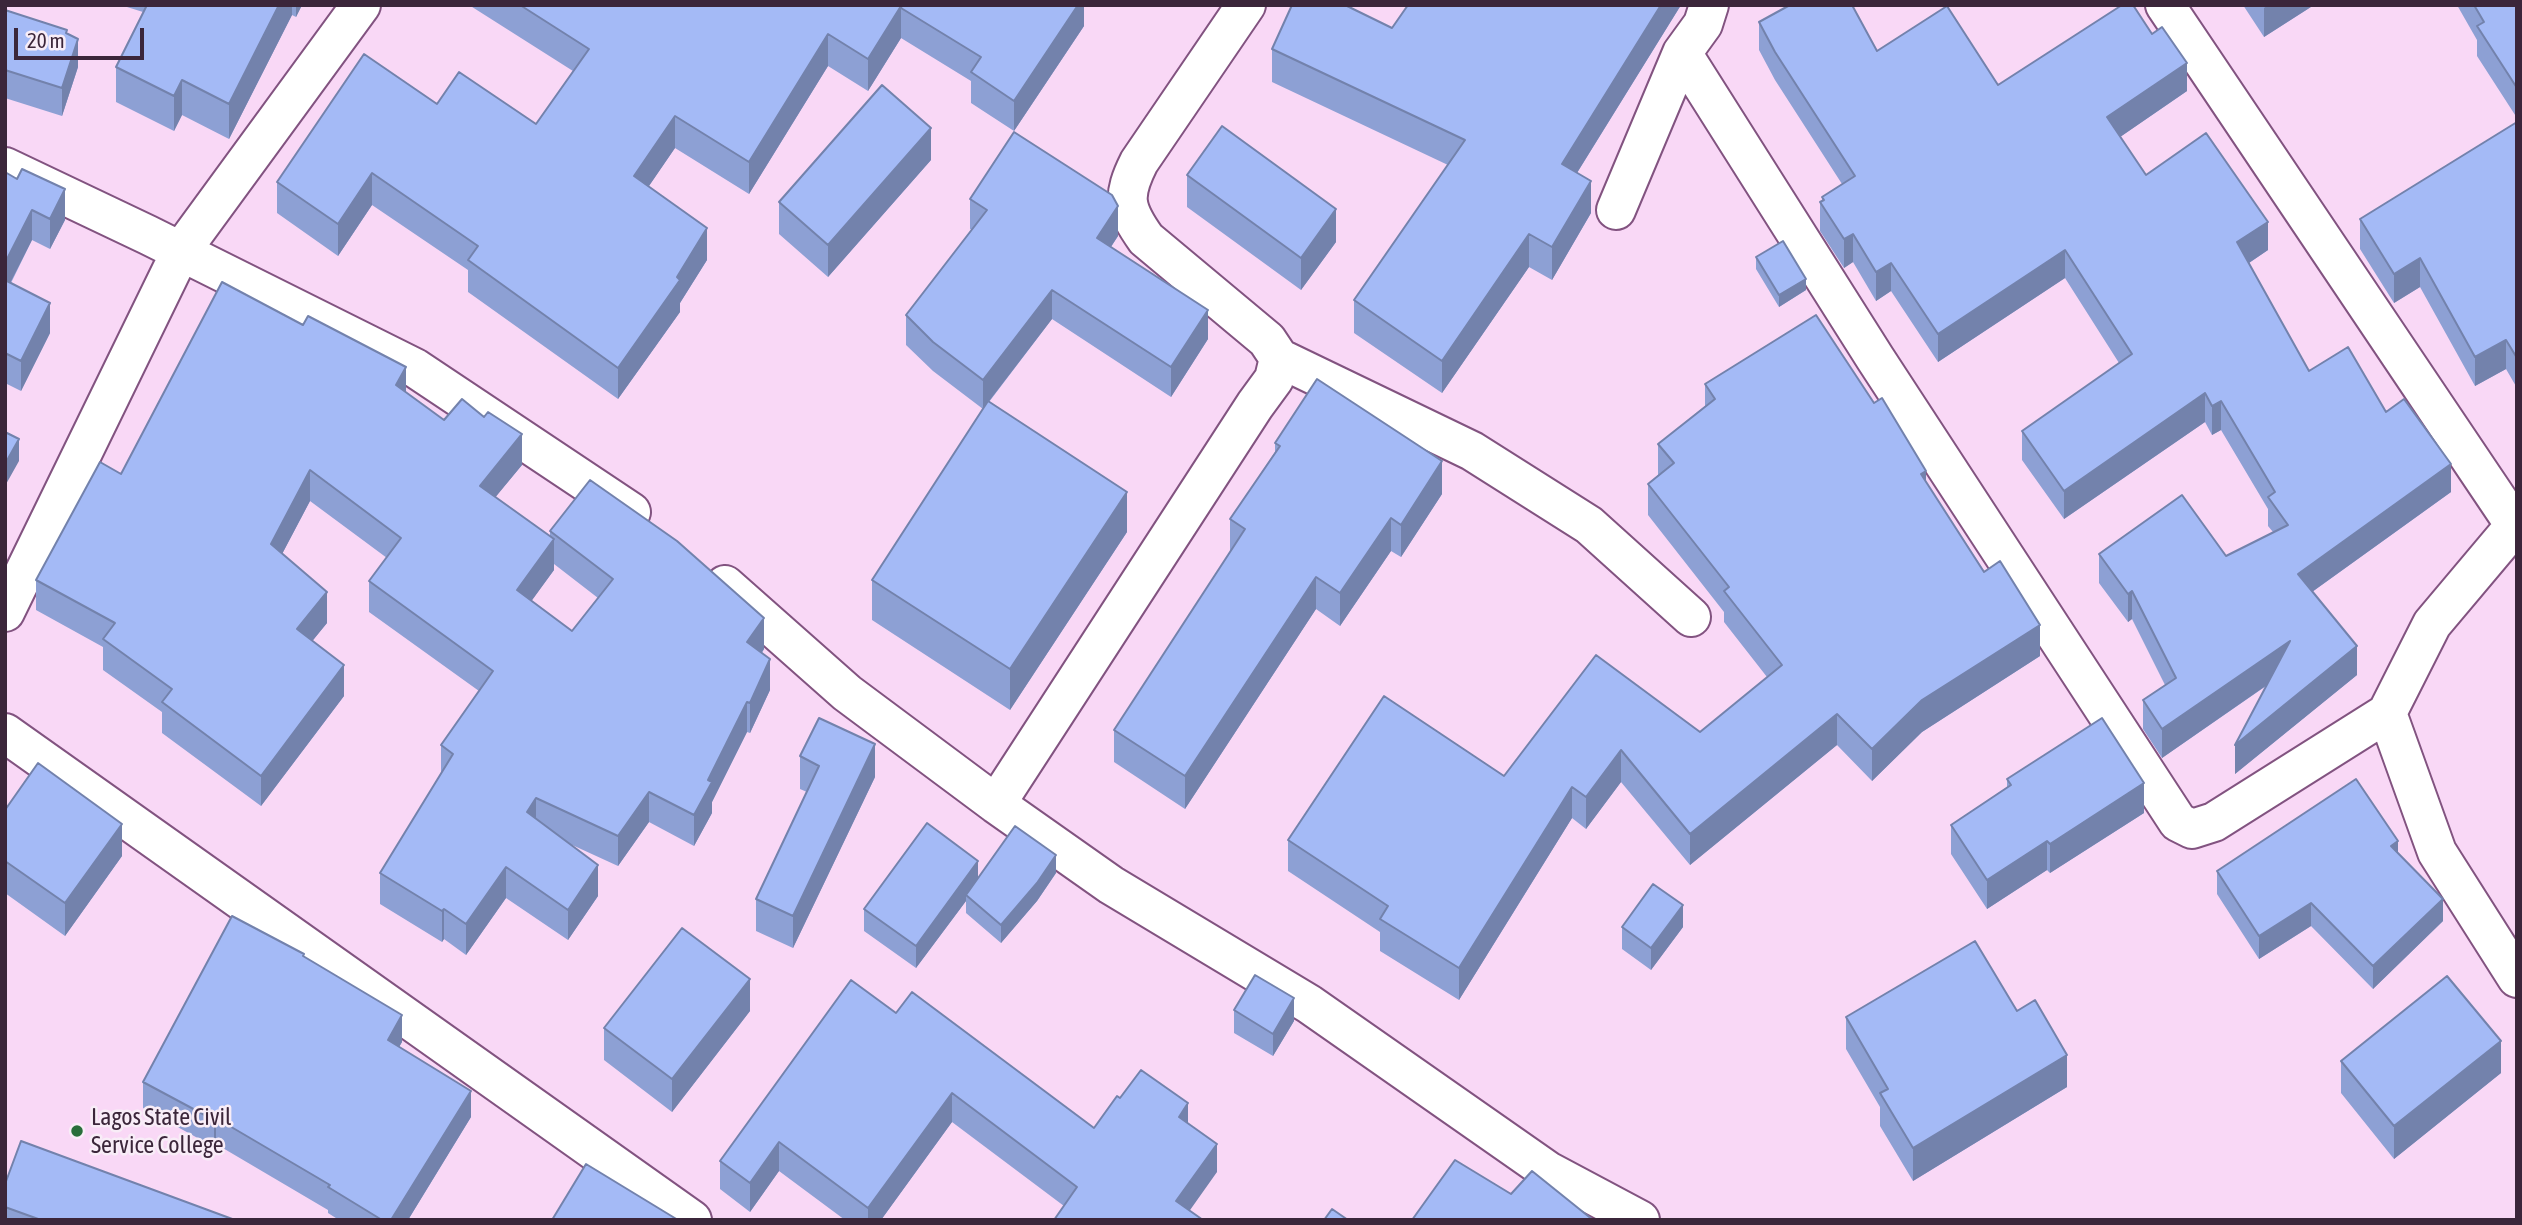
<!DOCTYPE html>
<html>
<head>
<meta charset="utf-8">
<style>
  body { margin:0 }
  #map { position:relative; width:2522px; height:1225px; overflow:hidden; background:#f9d8f6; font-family:"Asap Condensed",sans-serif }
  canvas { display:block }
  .frame { position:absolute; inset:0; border:7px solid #3b263a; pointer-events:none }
  .scale { position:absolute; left:14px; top:28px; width:130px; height:32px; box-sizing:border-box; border:4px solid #3b263a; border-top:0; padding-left:9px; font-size:21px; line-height:24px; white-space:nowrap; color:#3b263a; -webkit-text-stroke:5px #f8edf7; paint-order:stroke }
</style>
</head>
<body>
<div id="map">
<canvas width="2522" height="1225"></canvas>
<div class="frame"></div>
<div class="scale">20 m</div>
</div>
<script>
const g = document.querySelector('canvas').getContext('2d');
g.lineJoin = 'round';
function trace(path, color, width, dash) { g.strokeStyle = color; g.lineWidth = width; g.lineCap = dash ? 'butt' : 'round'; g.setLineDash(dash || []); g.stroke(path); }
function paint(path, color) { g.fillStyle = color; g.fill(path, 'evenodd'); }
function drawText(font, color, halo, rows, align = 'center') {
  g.font = font + ' "Asap Condensed",sans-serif'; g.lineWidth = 5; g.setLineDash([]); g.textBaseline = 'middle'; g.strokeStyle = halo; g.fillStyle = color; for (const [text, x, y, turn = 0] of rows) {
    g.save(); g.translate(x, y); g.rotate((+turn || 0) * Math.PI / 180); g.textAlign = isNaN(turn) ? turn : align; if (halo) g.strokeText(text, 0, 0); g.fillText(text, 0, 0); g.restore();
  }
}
const minor = new Path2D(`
  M 2165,5 L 2514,524
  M 1682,53 L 1875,358 L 2178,822 L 2192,829 L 2214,822 L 2387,713
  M 5,167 L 148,235 L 415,368 L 631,512
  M 1616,210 L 1682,53 L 1703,24 L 1709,5
  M 1279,358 L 1472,451 L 1589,525 L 1691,617
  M 2517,523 L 2432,624 L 2387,713 L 2437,852 L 2517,978
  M 725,585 L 847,693 L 996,804 L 1111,885 L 1309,1004 L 1548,1171 L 1640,1220
  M 5,612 L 181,251 L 361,5
  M 5,733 L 692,1220
  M 996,804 L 1255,405 L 1274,379 L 1279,358 L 1267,340 L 1146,239 C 1124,208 1122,196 1139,162 L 1246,5`);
const wall = new Path2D(`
  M 127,5 L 302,5 L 296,17 L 292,15 L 229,139 L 182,115 L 174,131 L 116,102 L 116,67 L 143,12 L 127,7 Z
  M 469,5 L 1084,5 L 1084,26 L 1014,131 L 971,103 L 971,81 L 901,38 L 868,91 L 828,66 L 749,194 L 675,148 L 648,187 L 707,260 L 680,303 L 680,312 L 618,399 L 468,292 L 468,270 L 372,205 L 338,256 L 277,213 L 277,182 L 437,104 L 536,124 L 573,71 Z
  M 1408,5 L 1681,5 L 1577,173 L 1591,213 L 1552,280 L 1529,267 L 1442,393 L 1354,333 L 1354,300 L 1448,165 L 1272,82 L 1272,49 L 1392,28 Z
  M 2243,5 L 2314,5 L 2264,37 Z
  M 2457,5 L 2517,5 L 2517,118 L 2477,56 L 2477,40 Z
  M 5,10 L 67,34 L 78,67 L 62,116 L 5,98 Z
  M 1759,22 L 1877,51 L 1998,85 L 2187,91 L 2120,137 L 2146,175 L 2268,250 L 2249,263 L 2309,371 L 2386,412 L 2451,492 L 2312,592 L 2357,675 L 2235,774 L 2266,686 L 2162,758 L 2143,729 L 2143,700 L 2165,685 L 2132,619 L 2128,622 L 2099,583 L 2099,554 L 2226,556 L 2273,532 L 2268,526 L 2268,509 L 2221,430 L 2212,435 L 2205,422 L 2064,519 L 2022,460 L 2022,431 L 2119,363 L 2065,278 L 1938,362 L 1891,291 L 1876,301 L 1853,262 L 1844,268 L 1820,231 L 1820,202 L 1822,201 L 1822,197 L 1842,184 L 1775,80 L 1759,50 Z
  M 2517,122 L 2517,388 L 2506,369 L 2475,386 L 2420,287 L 2394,303 L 2360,249 L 2360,219 Z
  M 931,160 L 828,277 L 779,234 L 779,202 Z
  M 5,172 L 65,220 L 50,249 L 32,240 L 11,283 L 50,333 L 21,391 L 5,383 Z
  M 1187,175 L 1336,242 L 1301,290 L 1187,207 Z
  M 970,199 L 1118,236 L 1111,247 L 1208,339 L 1171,397 L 1052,319 L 989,402 L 1127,532 L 1010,710 L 872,620 L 872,580 L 983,409 L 933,371 L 906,345 L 906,315 L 972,230 L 970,229 Z
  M 1756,257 L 1806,290 L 1779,307 L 1756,269 Z
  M 1705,384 L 1874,403 L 2040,656 L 1922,732 L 1872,781 L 1837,745 L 1690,865 L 1621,782 L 1586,829 L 1572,818 L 1459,1000 L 1380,951 L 1380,932 L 1288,871 L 1288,840 L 1504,776 L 1700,732 L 1767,677 L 1724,622 L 1724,612 L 1648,515 L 1648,484 L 1658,475 L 1658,444 L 1705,406 Z
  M 406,392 L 444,420 L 522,465 L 495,497 L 550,536 L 550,531 L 764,649 L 762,653 L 770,690 L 750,733 L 747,732 L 712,802 L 712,813 L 694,846 L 649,822 L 618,866 L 570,844 L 598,896 L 568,940 L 506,898 L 466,955 L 444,939 L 442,942 L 380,904 L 380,873 L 441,774 L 441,745 L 479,691 L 369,612 L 369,581 L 387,558 L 310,501 L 282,554 L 327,623 L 312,641 L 344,696 L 261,806 L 162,733 L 162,712 L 103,670 L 103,647 L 36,610 L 36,580 L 121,474 ZM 554,564 L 598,598 L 572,631 L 531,601 L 554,570 Z
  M 1275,443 L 1442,494 L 1401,557 L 1391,551 L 1340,626 L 1316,609 L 1185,809 L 1114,762 L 1114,730 L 1230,552 L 1230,519 L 1275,452 Z
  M 800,756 L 875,777 L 793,948 L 756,931 L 756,899 L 807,792 L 800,789 Z
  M 2007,779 L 2144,813 L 2050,873 L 2047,870 L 1987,909 L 1951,854 L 1951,825 L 2007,787 Z
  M 5,810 L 122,856 L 65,936 L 5,893 Z
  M 2398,853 L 2443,921 L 2373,989 L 2311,926 L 2259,959 L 2217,894 L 2217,871 Z
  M 1056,873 L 1037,901 L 1001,943 L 966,913 L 966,901 L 916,968 L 864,931 L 864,909 L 978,877 Z
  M 1622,927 L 1683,927 L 1651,970 L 1622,949 Z
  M 304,957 L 402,1042 L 399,1047 L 471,1117 L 408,1220 L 339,1220 L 328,1213 L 328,1210 L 216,1144 L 214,1147 L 143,1108 L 143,1082 Z
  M 1234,1010 L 1294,1021 L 1273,1056 L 1234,1033 Z
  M 750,1011 L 672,1112 L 604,1060 L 604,1028 Z
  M 2017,1011 L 2067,1087 L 1913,1181 L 1880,1126 L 1880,1107 L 1846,1049 L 1846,1017 Z
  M 896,1013 L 1094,1128 L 1120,1098 L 1188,1123 L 1217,1172 L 1064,1206 L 952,1122 L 881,1220 L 845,1220 L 779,1171 L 750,1212 L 720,1189 L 720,1161 Z
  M 2341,1061 L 2501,1073 L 2394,1159 L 2341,1093 Z
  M 5,1184 L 235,1220 L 5,1220 Z`);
const shadedWall = new Path2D(`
  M 279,5 L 292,5 L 292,15 L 229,139 L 229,104 Z
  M 296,5 L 302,5 L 296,17 Z
  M 1078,5 L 1084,5 L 1084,26 L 1014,131 L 1014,101 Z
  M 1661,5 L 1681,5 L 1562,197 L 1562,164 Z
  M 2268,5 L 2314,5 L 2264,37 L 2264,8 Z
  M 901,6 L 901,38 L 868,91 L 868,59 Z
  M 828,34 L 828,66 L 749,194 L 749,162 Z
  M 78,39 L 78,67 L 62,116 L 62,88 Z
  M 2187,63 L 2187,91 L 2107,146 L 2107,117 Z
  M 182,80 L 182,115 L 174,131 L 174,96 Z
  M 675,116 L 675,148 L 634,208 L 634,176 Z
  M 931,128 L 931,160 L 828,277 L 828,245 Z
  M 372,173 L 372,205 L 338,256 L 338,224 Z
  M 1591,181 L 1591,213 L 1552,280 L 1552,247 Z
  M 65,189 L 65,220 L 50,249 L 50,219 Z
  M 1118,206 L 1118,236 L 1097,268 L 1097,238 Z
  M 1336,209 L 1336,242 L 1301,290 L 1301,258 Z
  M 32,210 L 32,240 L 5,293 L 5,263 Z
  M 2268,222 L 2268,250 L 2237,271 L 2237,242 Z
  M 707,228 L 707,260 L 680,303 L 680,312 L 618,399 L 618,368 Z
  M 1529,234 L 1529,267 L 1442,393 L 1442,361 Z
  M 1853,234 L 1853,262 L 1844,268 L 1844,239 Z
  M 2065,250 L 2065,278 L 1938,362 L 1938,334 Z
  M 2420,258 L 2420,287 L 2394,303 L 2394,274 Z
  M 1891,263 L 1891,291 L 1876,301 L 1876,272 Z
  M 1806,279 L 1806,290 L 1779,307 L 1779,295 Z
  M 1052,290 L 1052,319 L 983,409 L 983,380 Z
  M 50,303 L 50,333 L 21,391 L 21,361 Z
  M 1208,310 L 1208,339 L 1171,397 L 1171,367 Z
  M 2506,340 L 2506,369 L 2475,386 L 2475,357 Z
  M 406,367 L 406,398 L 396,385 Z
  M 2205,393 L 2205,422 L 2064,519 L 2064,491 Z
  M 2221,401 L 2221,430 L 2212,435 L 2212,406 Z
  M 522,434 L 522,465 L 480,516 L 480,486 Z
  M 19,439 L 19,461 L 5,486 L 5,464 Z
  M 1442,461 L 1442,494 L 1401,557 L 1401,525 Z
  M 2451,464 L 2451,492 L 2298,602 L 2298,574 Z
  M 310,470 L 310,501 L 271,575 L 271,544 Z
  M 1926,471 L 1926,503 L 1921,474 Z
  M 1127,492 L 1127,532 L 1010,710 L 1010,669 Z
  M 1391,518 L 1391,551 L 1340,626 L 1340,593 Z
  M 554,539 L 554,570 L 517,621 L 517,590 Z
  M 1316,577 L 1316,609 L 1185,809 L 1185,776 Z
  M 2132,591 L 2132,619 L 2128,622 L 2128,594 Z
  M 327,592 L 327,623 L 297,660 L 297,629 Z
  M 764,618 L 764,649 L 747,673 L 747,642 Z
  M 2040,625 L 2040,656 L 1922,732 L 1872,781 L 1872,749 L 1922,700 Z
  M 2290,641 L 2290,669 L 2162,758 L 2162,729 Z
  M 2357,646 L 2357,675 L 2235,774 L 2235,745 Z
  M 770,659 L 770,690 L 750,733 L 750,703 Z
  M 344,665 L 344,696 L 261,806 L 261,776 Z
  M 747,702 L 747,732 L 712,802 L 712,813 L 694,846 L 694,815 L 708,780 Z
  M 1837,714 L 1837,745 L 1690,865 L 1690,834 Z
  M 875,744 L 875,777 L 793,948 L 793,916 Z
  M 1621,750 L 1621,782 L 1586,829 L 1586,797 Z
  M 2144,783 L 2144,813 L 2050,873 L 2050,844 Z
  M 1572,787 L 1572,818 L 1459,1000 L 1459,968 Z
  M 649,792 L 649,822 L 618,866 L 618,836 Z
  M 536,798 L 536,828 L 527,812 Z
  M 122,824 L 122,856 L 65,936 L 65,903 Z
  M 2047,841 L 2047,870 L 1987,909 L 1987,880 Z
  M 2398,841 L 2398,864 L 2391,846 Z
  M 1056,855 L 1056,873 L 1037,901 L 1001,943 L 1001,925 Z
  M 978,861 L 978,884 L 966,895 L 966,901 L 916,968 L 916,946 Z
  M 598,865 L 598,896 L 568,940 L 568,910 Z
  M 506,867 L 506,898 L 466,955 L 466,924 Z
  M 2443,899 L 2443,921 L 2373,989 L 2373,966 Z
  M 2311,903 L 2311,926 L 2259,959 L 2259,936 Z
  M 1683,905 L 1683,927 L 1651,970 L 1651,948 Z
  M 444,909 L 444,939 L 442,942 L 442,911 Z
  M 750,979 L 750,1011 L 672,1112 L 672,1079 Z
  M 1294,998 L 1294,1021 L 1273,1056 L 1273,1034 Z
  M 402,1015 L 402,1042 L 388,1066 L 388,1040 Z
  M 2501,1041 L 2501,1073 L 2394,1159 L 2394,1126 Z
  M 2067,1055 L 2067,1087 L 1913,1181 L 1913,1148 Z
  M 471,1091 L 471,1117 L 408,1220 L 391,1220 Z
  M 952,1093 L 952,1122 L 881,1220 L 868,1220 L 868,1208 Z
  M 1188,1103 L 1188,1132 L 1179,1117 Z
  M 216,1118 L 216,1144 L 214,1147 L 214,1120 Z
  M 779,1142 L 779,1171 L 750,1212 L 750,1183 Z
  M 1217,1144 L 1217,1172 L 1183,1220 L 1176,1201 Z`);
const building = new Path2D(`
  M 147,5 L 279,5 L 229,104 L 182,80 L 174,96 L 116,67 Z
  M 520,5 L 900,5 L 901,6 L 868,59 L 828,34 L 749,162 L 675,116 L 634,176 L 707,228 L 677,277 L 680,280 L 618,368 L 468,260 L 478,246 L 372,173 L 338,224 L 277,182 L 364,54 L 437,104 L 459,72 L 536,124 L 589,49 Z
  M 902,5 L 1078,5 L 1014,101 L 971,72 L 981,57 L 901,8 Z
  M 1292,5 L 1345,5 L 1392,28 L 1408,5 L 1661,5 L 1562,164 L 1591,181 L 1552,247 L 1529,234 L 1442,361 L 1354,300 L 1465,140 L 1272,49 Z
  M 1790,5 L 1852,5 L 1877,51 L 1947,6 L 1998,85 L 2122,5 L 2133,5 L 2152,34 L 2162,27 L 2187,63 L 2107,117 L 2146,175 L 2206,133 L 2268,222 L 2237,242 L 2309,371 L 2348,347 L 2386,412 L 2404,399 L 2451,464 L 2298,574 L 2357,646 L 2235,745 L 2290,641 L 2162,729 L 2143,700 L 2176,678 L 2132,591 L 2128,594 L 2099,554 L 2182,495 L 2226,556 L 2288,525 L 2268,497 L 2275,492 L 2221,401 L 2212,406 L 2205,393 L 2064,491 L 2022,431 L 2132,354 L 2065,250 L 1938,334 L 1891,263 L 1876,272 L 1853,234 L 1844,239 L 1820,202 L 1824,200 L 1822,197 L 1855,176 L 1775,52 L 1759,22 Z
  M 2474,5 L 2517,5 L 2517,88 L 2477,26 L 2484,22 Z
  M 5,10 L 67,30 L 66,33 L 78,39 L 62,88 L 5,70 Z
  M 882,85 L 931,128 L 828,245 L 779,202 Z
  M 2517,122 L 2517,358 L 2506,340 L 2475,357 L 2420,258 L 2394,274 L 2360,219 Z
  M 1222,126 L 1336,209 L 1301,258 L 1187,175 Z
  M 1014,132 L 1112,195 L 1118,206 L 1097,238 L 1208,310 L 1171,367 L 1052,290 L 983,380 L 933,342 L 906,315 L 987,210 L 970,199 Z
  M 22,169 L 65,189 L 50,219 L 32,210 L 5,263 L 5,172 L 17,179 Z
  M 1783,241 L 1806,279 L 1779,295 L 1756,257 Z
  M 5,280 L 50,303 L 21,361 L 5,353 Z
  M 222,282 L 303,325 L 308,316 L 406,367 L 396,385 L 444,420 L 462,399 L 484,417 L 488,412 L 522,434 L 480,486 L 554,539 L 517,590 L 572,631 L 613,579 L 550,531 L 590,480 L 677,541 L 764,618 L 747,642 L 770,659 L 750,703 L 747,702 L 708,780 L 712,782 L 694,815 L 649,792 L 618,836 L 536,798 L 527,812 L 598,865 L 568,910 L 506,867 L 466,924 L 444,909 L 442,911 L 380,873 L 453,754 L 441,745 L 493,671 L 369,581 L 401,538 L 310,470 L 271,544 L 327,592 L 297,629 L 344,665 L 261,776 L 162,702 L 172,689 L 103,639 L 115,623 L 36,580 L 100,462 L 121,474 Z
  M 1816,315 L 1874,403 L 1882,398 L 1926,471 L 1921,474 L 1984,572 L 2000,561 L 2040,625 L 1922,700 L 1872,749 L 1837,714 L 1690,834 L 1621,750 L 1586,797 L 1572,787 L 1459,968 L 1380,919 L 1388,906 L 1288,840 L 1384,696 L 1504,776 L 1596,655 L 1700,732 L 1782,665 L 1724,591 L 1729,587 L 1648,484 L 1674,463 L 1658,444 L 1715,399 L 1705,384 Z
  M 1317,379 L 1442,461 L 1401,525 L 1391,518 L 1340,593 L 1316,577 L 1185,776 L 1114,730 L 1245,529 L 1230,519 L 1280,446 L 1275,443 Z
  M 988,401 L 1127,492 L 1010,669 L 872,580 Z
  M 5,432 L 19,439 L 5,464 Z
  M 819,718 L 875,744 L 793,916 L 756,899 L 819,766 L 800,756 Z
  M 2102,718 L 2144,783 L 2050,844 L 2047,841 L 1987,880 L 1951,825 L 2011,785 L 2007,779 Z
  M 38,763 L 122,824 L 65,903 L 5,861 L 5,810 Z
  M 2356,779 L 2398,841 L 2391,846 L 2443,899 L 2373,966 L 2311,903 L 2259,936 L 2217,871 Z
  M 927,823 L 978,861 L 916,946 L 864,909 Z
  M 1015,826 L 1056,855 L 1037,883 L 1001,925 L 966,895 Z
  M 1653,884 L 1683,905 L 1651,948 L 1622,927 Z
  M 232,916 L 304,954 L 303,956 L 402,1015 L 388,1040 L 471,1091 L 391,1220 L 382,1220 L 328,1187 L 330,1185 L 216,1118 L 214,1120 L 143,1082 Z
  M 682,928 L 750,979 L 672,1079 L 604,1028 Z
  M 1975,941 L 2017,1011 L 2035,1000 L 2067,1055 L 1913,1148 L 1880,1093 L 1888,1089 L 1846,1017 Z
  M 1255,975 L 1294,998 L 1273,1034 L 1234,1010 Z
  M 2447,976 L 2501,1041 L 2394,1126 L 2341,1061 Z
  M 851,980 L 896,1013 L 912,992 L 1094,1128 L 1117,1096 L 1120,1098 L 1141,1070 L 1188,1103 L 1179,1117 L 1217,1144 L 1176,1201 L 1203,1220 L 1054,1220 L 1077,1187 L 952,1093 L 868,1208 L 779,1142 L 750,1183 L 720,1161 Z
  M 21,1141 L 235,1220 L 41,1220 L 5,1207 L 5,1184 Z
  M 1455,1160 L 1511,1194 L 1532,1171 L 1593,1220 L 1412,1220 Z
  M 586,1164 L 678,1220 L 552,1220 Z
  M 1332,1209 L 1348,1220 L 1324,1220 Z`);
const markers = [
  [77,1131,7,"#286e3a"]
];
const poiNames = [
  ["Lagos State Civil",91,1117],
  ["Service College",91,1145]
];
trace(minor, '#825380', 42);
trace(minor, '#fff', 38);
paint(wall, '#8da0d4');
paint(shadedWall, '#7382ac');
paint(building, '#a4baf6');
trace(building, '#7382ac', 2);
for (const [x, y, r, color] of markers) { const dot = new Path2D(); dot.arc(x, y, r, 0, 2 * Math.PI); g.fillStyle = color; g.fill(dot); trace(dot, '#f8edf7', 2.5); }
drawText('24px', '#3b263a', '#f8edf7', poiNames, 'left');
</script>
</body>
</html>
